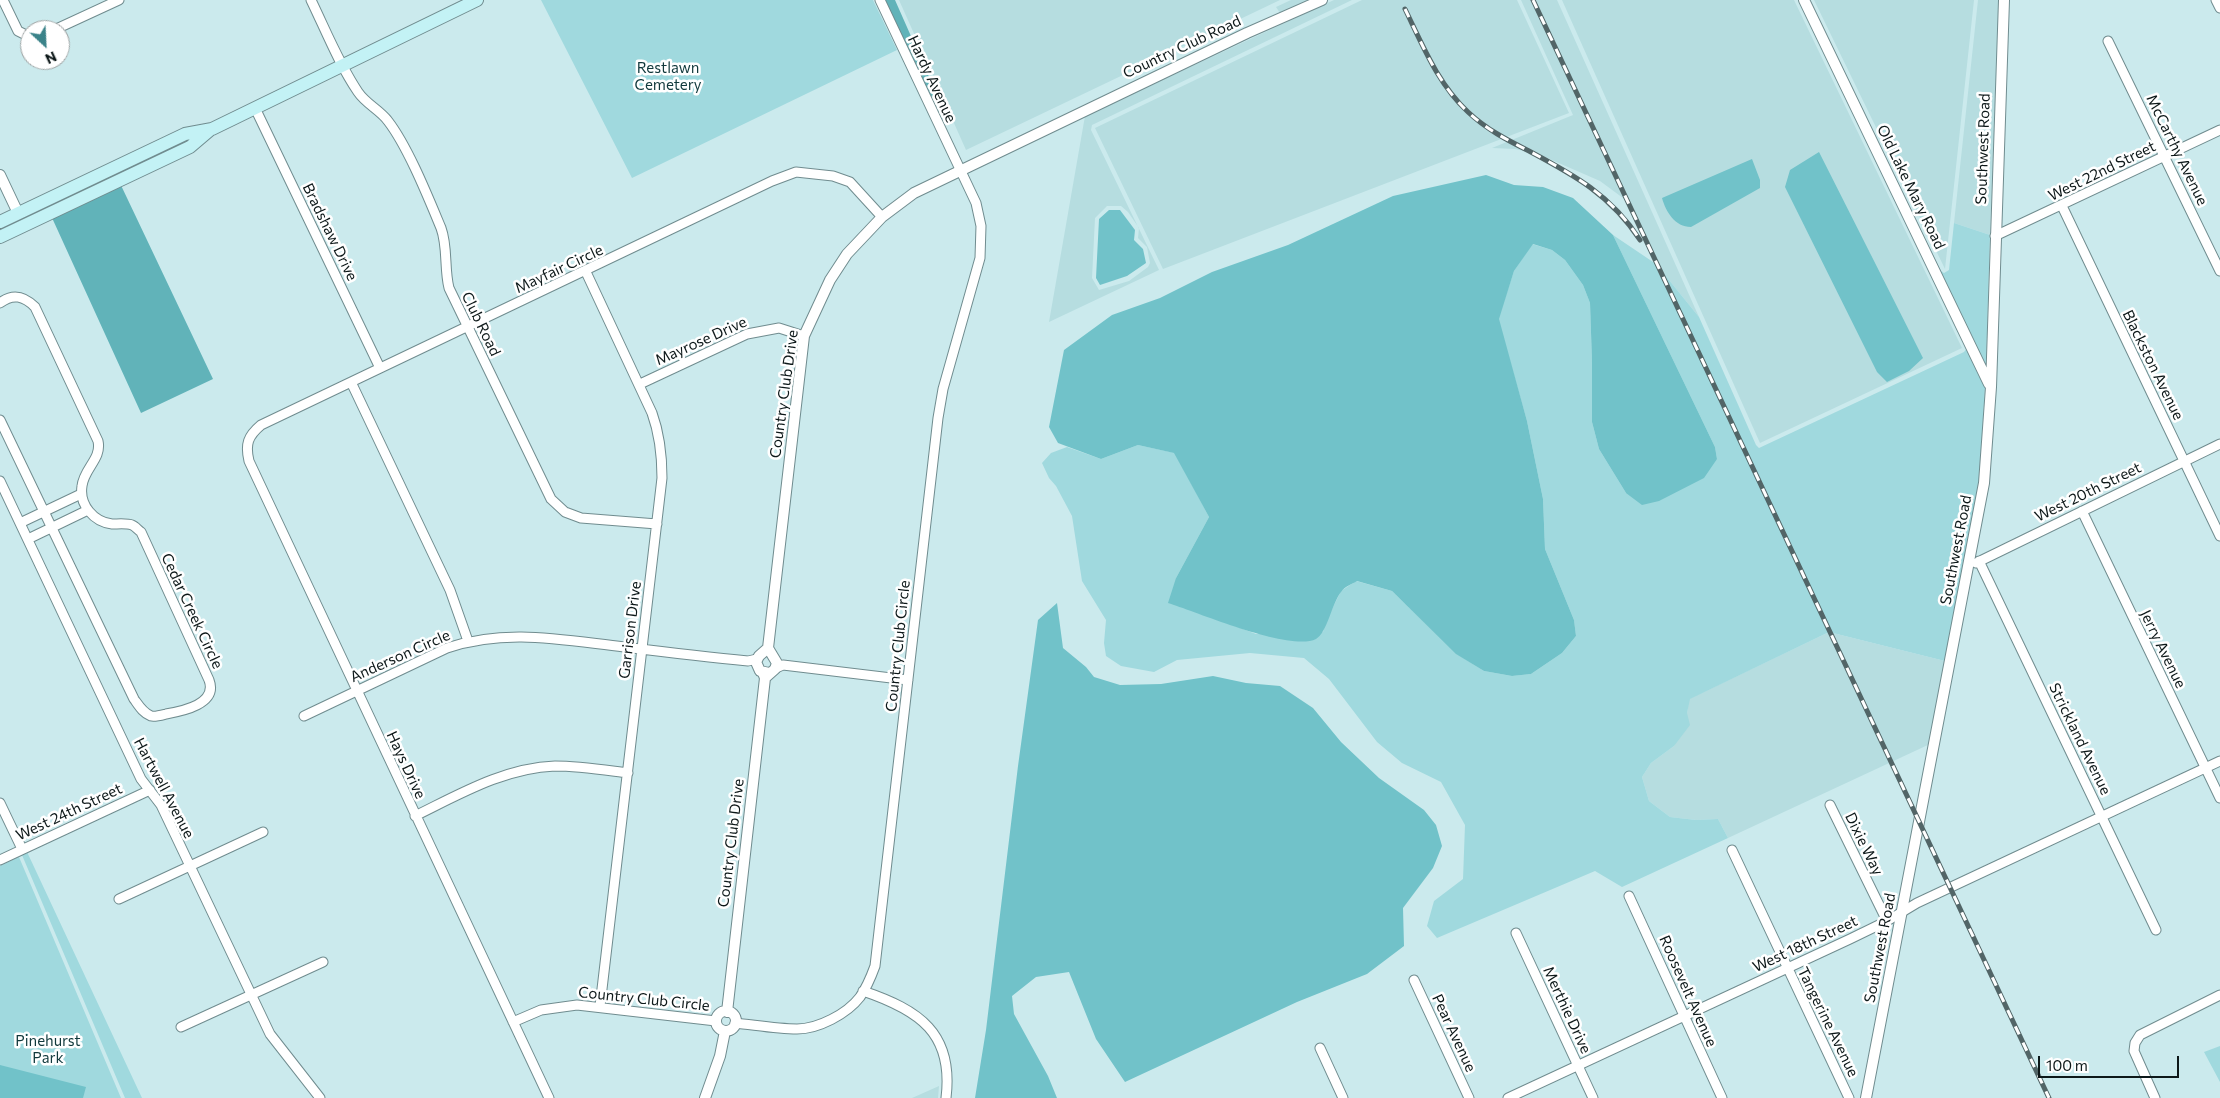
<!DOCTYPE html>
<html>
<head>
<meta charset="utf-8">
<style>
  body { margin:0 }
  #map { position:relative; width:2220px; height:1098px; overflow:hidden; background:#cbeaed; font-family:Commissioner,sans-serif }
  canvas { display:block }
  .north { position:absolute; left:20px; top:20px; width:50px; height:50px; box-sizing:border-box; background:#fff; border:1px solid #9ea3a3; border-radius:50%; rotate:155deg; font-size:14px; font-weight:700; line-height:20px; text-align:center; color:#0d1819 }
  .north::after { content:''; display:block; margin:auto; width:18px; height:22px; background:#3b8389; clip-path:polygon(50% 0,100% 100%,50% 72%,0 100%) }
  .scale { position:absolute; left:2038px; top:1056px; width:141px; height:22px; box-sizing:border-box; border:2px solid #0d1819; border-top:0; padding-left:6px; font-size:15px; line-height:18px; white-space:nowrap; color:#0d1819; -webkit-text-stroke:4px #fff; paint-order:stroke }
</style>
</head>
<body>
<div id="map">
<canvas width="2220" height="1098"></canvas>
<div class="north">N</div>
<div class="scale">100 m</div>
</div>
<script>
const g = document.querySelector('canvas').getContext('2d');
g.lineJoin = 'round';
function paint(path, color) { g.fillStyle = color; g.fill(path, 'evenodd'); }
function trace(path, color, width, dash) { g.strokeStyle = color; g.lineWidth = width; g.lineCap = dash ? 'butt' : 'round'; g.setLineDash(dash || []); g.stroke(path); }
function drawText(font, color, halo, rows, align = 'center') {
  g.font = font + ' Commissioner,sans-serif'; g.lineWidth = 5; g.setLineDash([]); g.textBaseline = 'middle'; g.strokeStyle = halo; g.fillStyle = color; for (const [text, x, y, turn = 0] of rows) {
    g.save(); g.translate(x, y); g.rotate((+turn || 0) * Math.PI / 180); g.textAlign = isNaN(turn) ? turn : align; if (halo) g.strokeText(text, 0, 0); g.fillText(text, 0, 0); g.restore();
  }
}
const built = new Path2D(`
  M 899,0 L 1280,0 L 966,150 Z
  M 1291,0 L 1309,0 L 1280,13 L 1276,7 Z
  M 1334,0 L 1352,0 L 1092,125 L 1091,130 L 1159,270 L 1049,322 L 1085,116 ZM 1107,206 L 1121,206 L 1128,212 L 1139,228 L 1138,238 L 1147,247 L 1150,263 L 1148,267 L 1129,281 L 1099,290 L 1092,278 L 1095,218 Z
  M 1362,0 L 1517,0 L 1569,113 L 1163,269 L 1095,128 Z
  M 1521,0 L 1557,0 L 1699,317 L 1656,264 L 1627,201 L 1600,181 L 1538,154 L 1515,149 L 1492,148 L 1573,115 Z
  M 1562,0 L 1794,0 L 1962,348 L 1760,443 Z
  M 1814,0 L 1974,0 L 1945,269 Z
  M 1978,0 L 1999,0 L 1990,235 L 1954,223 Z
  M 1829,632 L 1945,661 L 1930,744 L 1728,838 L 1718,819 L 1696,820 L 1670,817 L 1649,801 L 1642,777 L 1651,763 L 1674,746 L 1687,713 L 1689,699 Z
  M 939,1086 L 938,1098 L 912,1098 Z`);
const green = new Path2D(`
  M 541,0 L 873,0 L 897,50 L 632,178 Z
  M 1909,207 L 1941,271 L 1944,273 L 1949,270 L 1954,223 L 1990,235 L 1986,367 Z
  M 1613,235 L 1656,264 L 1699,317 L 1756,445 L 1759,448 L 1964,352 L 1967,348 L 1985,387 L 1979,482 L 1964,563 L 1962,564 L 1963,567 L 1945,661 L 1829,632 L 1690,699 L 1687,713 L 1690,725 L 1674,746 L 1651,763 L 1642,777 L 1649,801 L 1670,817 L 1696,820 L 1718,819 L 1728,838 L 1622,887 L 1595,871 L 1437,938 L 1427,926 L 1434,901 L 1463,879 L 1465,825 L 1441,782 L 1402,763 L 1377,742 L 1329,679 L 1304,658 L 1250,653 L 1177,660 L 1154,672 L 1121,666 L 1106,656 L 1104,643 L 1106,620 L 1082,581 L 1072,516 L 1056,486 L 1049,478 L 1042,463 L 1051,453 L 1067,447 L 1101,459 L 1138,445 L 1175,453 L 1209,517 L 1176,578 L 1217,619 L 1256,634 L 1323,632 L 1327,619 L 1341,591 L 1356,581 L 1392,591 L 1457,654 L 1484,671 L 1512,676 L 1531,674 L 1562,653 L 1576,636 L 1574,620 L 1545,549 L 1543,499 L 1527,421 L 1498,319 L 1514,271 L 1532,244 L 1552,250 L 1565,260 L 1583,285 L 1590,303 L 1592,362 L 1592,422 L 1599,449 L 1626,493 L 1717,459 L 1715,447 Z
  M 28,853 L 28,854 L 142,1098 L 125,1098 L 22,855 Z
  M 19,857 L 121,1098 L 0,1098 L 0,866 Z
  M 2220,1046 L 2220,1082 L 2204,1052 Z`);
const forest = new Path2D(`
  M 885,0 L 895,0 L 937,95 L 930,97 Z
  M 118,179 L 213,379 L 141,413 L 48,209 Z`);
const water = new Path2D(`
  M 1819,152 L 1923,358 L 1909,371 L 1887,382 L 1877,372 L 1785,187 L 1790,170 Z
  M 1752,159 L 1760,180 L 1760,188 L 1691,227 C 1675,227 1666,212 1662,198 Z
  M 1486,175 L 1514,185 L 1543,187 L 1573,198 L 1613,235 L 1715,447 L 1717,459 L 1704,478 L 1659,501 L 1642,505 L 1626,493 L 1599,449 L 1592,422 L 1592,362 L 1590,303 L 1583,285 L 1565,260 L 1552,250 L 1533,244 L 1514,271 L 1499,319 L 1527,421 L 1543,499 L 1545,549 L 1574,620 L 1576,636 L 1562,653 L 1531,674 L 1512,676 L 1484,671 L 1456,654 L 1392,591 L 1357,581 C 1352,584 1344,587 1341,592 C 1332,603 1327,633 1316,639 C 1290,652 1197,612 1168,603 L 1176,578 L 1209,517 L 1174,453 L 1138,445 L 1101,459 L 1058,443 L 1049,427 L 1064,350 L 1112,315 L 1160,298 L 1212,272 L 1288,245 L 1393,196 Z
  M 1109,210 L 1120,210 L 1135,230 L 1134,240 L 1143,249 L 1146,263 L 1127,276 L 1100,285 L 1096,278 L 1099,219 Z
  M 1057,603 L 1063,648 L 1086,667 L 1094,677 L 1120,685 L 1161,684 L 1213,676 L 1246,683 L 1280,686 L 1313,708 L 1341,742 L 1379,778 L 1424,810 L 1436,825 L 1442,846 L 1433,868 L 1403,908 L 1404,946 L 1367,974 L 1297,1002 L 1125,1082 L 1096,1039 L 1069,972 L 1036,977 L 1012,996 L 1014,1014 L 1048,1076 L 1057,1098 L 975,1098 L 986,1030 L 1018,766 L 1038,620 Z
  M 0,1065 L 86,1087 L 83,1098 L 0,1098 Z`);
const minor = new Path2D(`
  M 3,0 L 18,31 L 30,37
  M 311,0 C 326,31 339,64 358,92 C 366,104 380,110 388,121 C 408,147 428,197 441,228 C 448,247 444,268 449,288 L 551,499 L 565,512 L 581,518 L 657,524
  M 2216,0 L 2220,8
  M 54,30 L 119,0
  M 2108,41 L 2220,271
  M 255,108 L 380,368
  M 2062,206 L 2220,536
  M 1995,236 L 2220,130
  M 586,272 L 652,413 C 660,435 662,455 662,478 L 600,1006
  M 0,303 C 13,293 24,296 35,307 L 98,441 C 102,459 84,468 82,486 C 79,505 94,522 112,524 C 118,524 127,523 132,525 C 135,526 138,530 141,532 L 209,680 C 218,704 183,711 166,714 C 162,715 155,717 151,716 C 143,713 139,706 134,699 L 0,420
  M 351,382 L 450,590 L 468,641
  M 640,384 L 747,334 L 779,328 L 804,336
  M 0,481 L 141,779 L 161,805 L 270,1034 L 320,1098
  M 2082,511 L 2220,798
  M 20,523 L 81,494
  M 28,539 L 88,510
  M 1979,561 L 2156,930
  M 1976,563 L 2220,444
  M 776,668 L 783,665 L 908,680
  M 304,716 L 447,648 C 507,628 562,640 624,647 C 665,652 707,657 748,661 L 757,659
  M 0,803 L 22,849
  M 1830,805 L 1887,921
  M 415,816 C 460,794 504,768 555,766 C 579,766 604,770 628,773
  M 1732,850 L 1849,1098
  M 0,860 L 150,790
  M 1629,896 L 1722,1098
  M 119,899 L 263,832
  M 1516,933 L 1593,1098
  M 1414,980 L 1469,1098
  M 863,991 C 919,1010 954,1033 946,1098
  M 513,1022 L 541,1010 L 577,1005 L 716,1021
  M 735,1023 C 755,1025 776,1029 797,1029 C 818,1029 847,1014 860,997 C 867,987 871,977 875,966 L 938,418 L 943,389 L 980,258 L 981,226 L 976,203 L 880,0
  M 181,1027 L 323,962
  M 1320,1048 L 1343,1098
  M 549,1098 L 249,461 C 245,444 248,436 261,425 L 772,181 L 796,172 L 833,176 L 850,182 L 882,217
  M 1508,1098 L 1850,939 L 1887,921 L 1917,903 L 2220,761
  M 2155,1098 L 2134,1051 L 2135,1043 L 2140,1035 L 2220,995`);
const tertiary = new Path2D(`
  M 1804,0 L 1989,384
  M 0,175 L 18,213
  M 769,673 L 760,671 L 756,662 L 759,656 L 768,648 L 804,336 L 830,280 L 847,254 L 882,217 L 914,193 L 1247,33 L 1322,0
  M 766,677 L 775,669 L 777,663 L 768,648
  M716 1021a10 10 0 1 1 20 0a10 10 0 1 1-20 0Z
  M 727,1012 L 765,678 L 763,673
  M 705,1098 L 720,1056 L 725,1031
  M 1866,1098 L 1984,483 L 1991,387 L 2004,0`);
const secondary = new Path2D(`
  M 0,222 L 185,134 L 212,129 L 477,0
  M 0,237 L 190,147 L 210,130`);
const rail = new Path2D(`
  M 1533,0 L 2049,1098
  M 1405,9 C 1423,46 1438,84 1468,112 C 1486,129 1507,140 1529,151 C 1574,175 1611,195 1640,240`);
const streetNames = [
  ["Country Club Road",1182,47,-25],
  ["Hardy Avenue",932,79,65],
  ["Southwest Road",1983,149,-88],
  ["McCarthy Avenue",2177,150,64],
  ["West 22nd Street",2102,171,-26],
  ["Old Lake Mary Road",1911,187,64],
  ["Bradshaw Drive",330,232,64],
  ["Mayfair Circle",559,269,-25],
  ["Club Road",481,324,64],
  ["Mayrose Drive",701,341,-24],
  ["Blackston Avenue",2153,365,64],
  ["Country Club Drive",784,394,-82],
  ["West 20th Street",2088,492,-26],
  ["Southwest Road",1956,550,-79],
  ["Cedar Creek Circle",192,611,65],
  ["Garrison Drive",630,630,-83],
  ["Country Club Circle",898,646,-84],
  ["Jerry Avenue",2163,649,64],
  ["Anderson Circle",400,656,-24],
  ["Strickland Avenue",2080,739,64],
  ["Hays Drive",406,765,65],
  ["Hartwell Avenue",164,788,62],
  ["West 24th Street",69,812,-25],
  ["Country Club Drive",731,843,-83],
  ["Dixie Way",1864,844,64],
  ["West 18th Street",1805,944,-25],
  ["Southwest Road",1880,948,-79],
  ["Roosevelt Avenue",1688,991,66],
  ["Country Club Circle",644,999,6],
  ["Merthie Drive",1567,1010,65],
  ["Tangerine Avenue",1828,1022,64],
  ["Pear Avenue",1454,1033,65]
];
const parkNames = [
  ["Restlawn",668,68],
  ["Cemetery",668,85],
  ["Pinehurst",48,1041],
  ["Park",48,1058]
];
paint(built, '#b6dde0');
paint(green, '#a0d9de');
paint(forest, '#61b3b9');
paint(water, '#71c2c9');
trace(minor, '#708c8f', 11);
trace(tertiary, '#708c8f', 12);
trace(secondary, '#708c8f', 14);
trace(minor, '#fff', 9);
trace(tertiary, '#fff', 10);
trace(secondary, '#c3f2f5', 12);
trace(rail, '#526567', 5);
trace(rail, '#fff', 3, [9]);
drawText('15px', '#0d1819', '#fff', streetNames);
drawText('15px', '#11393c', '#fff', parkNames);
</script>
</body>
</html>
